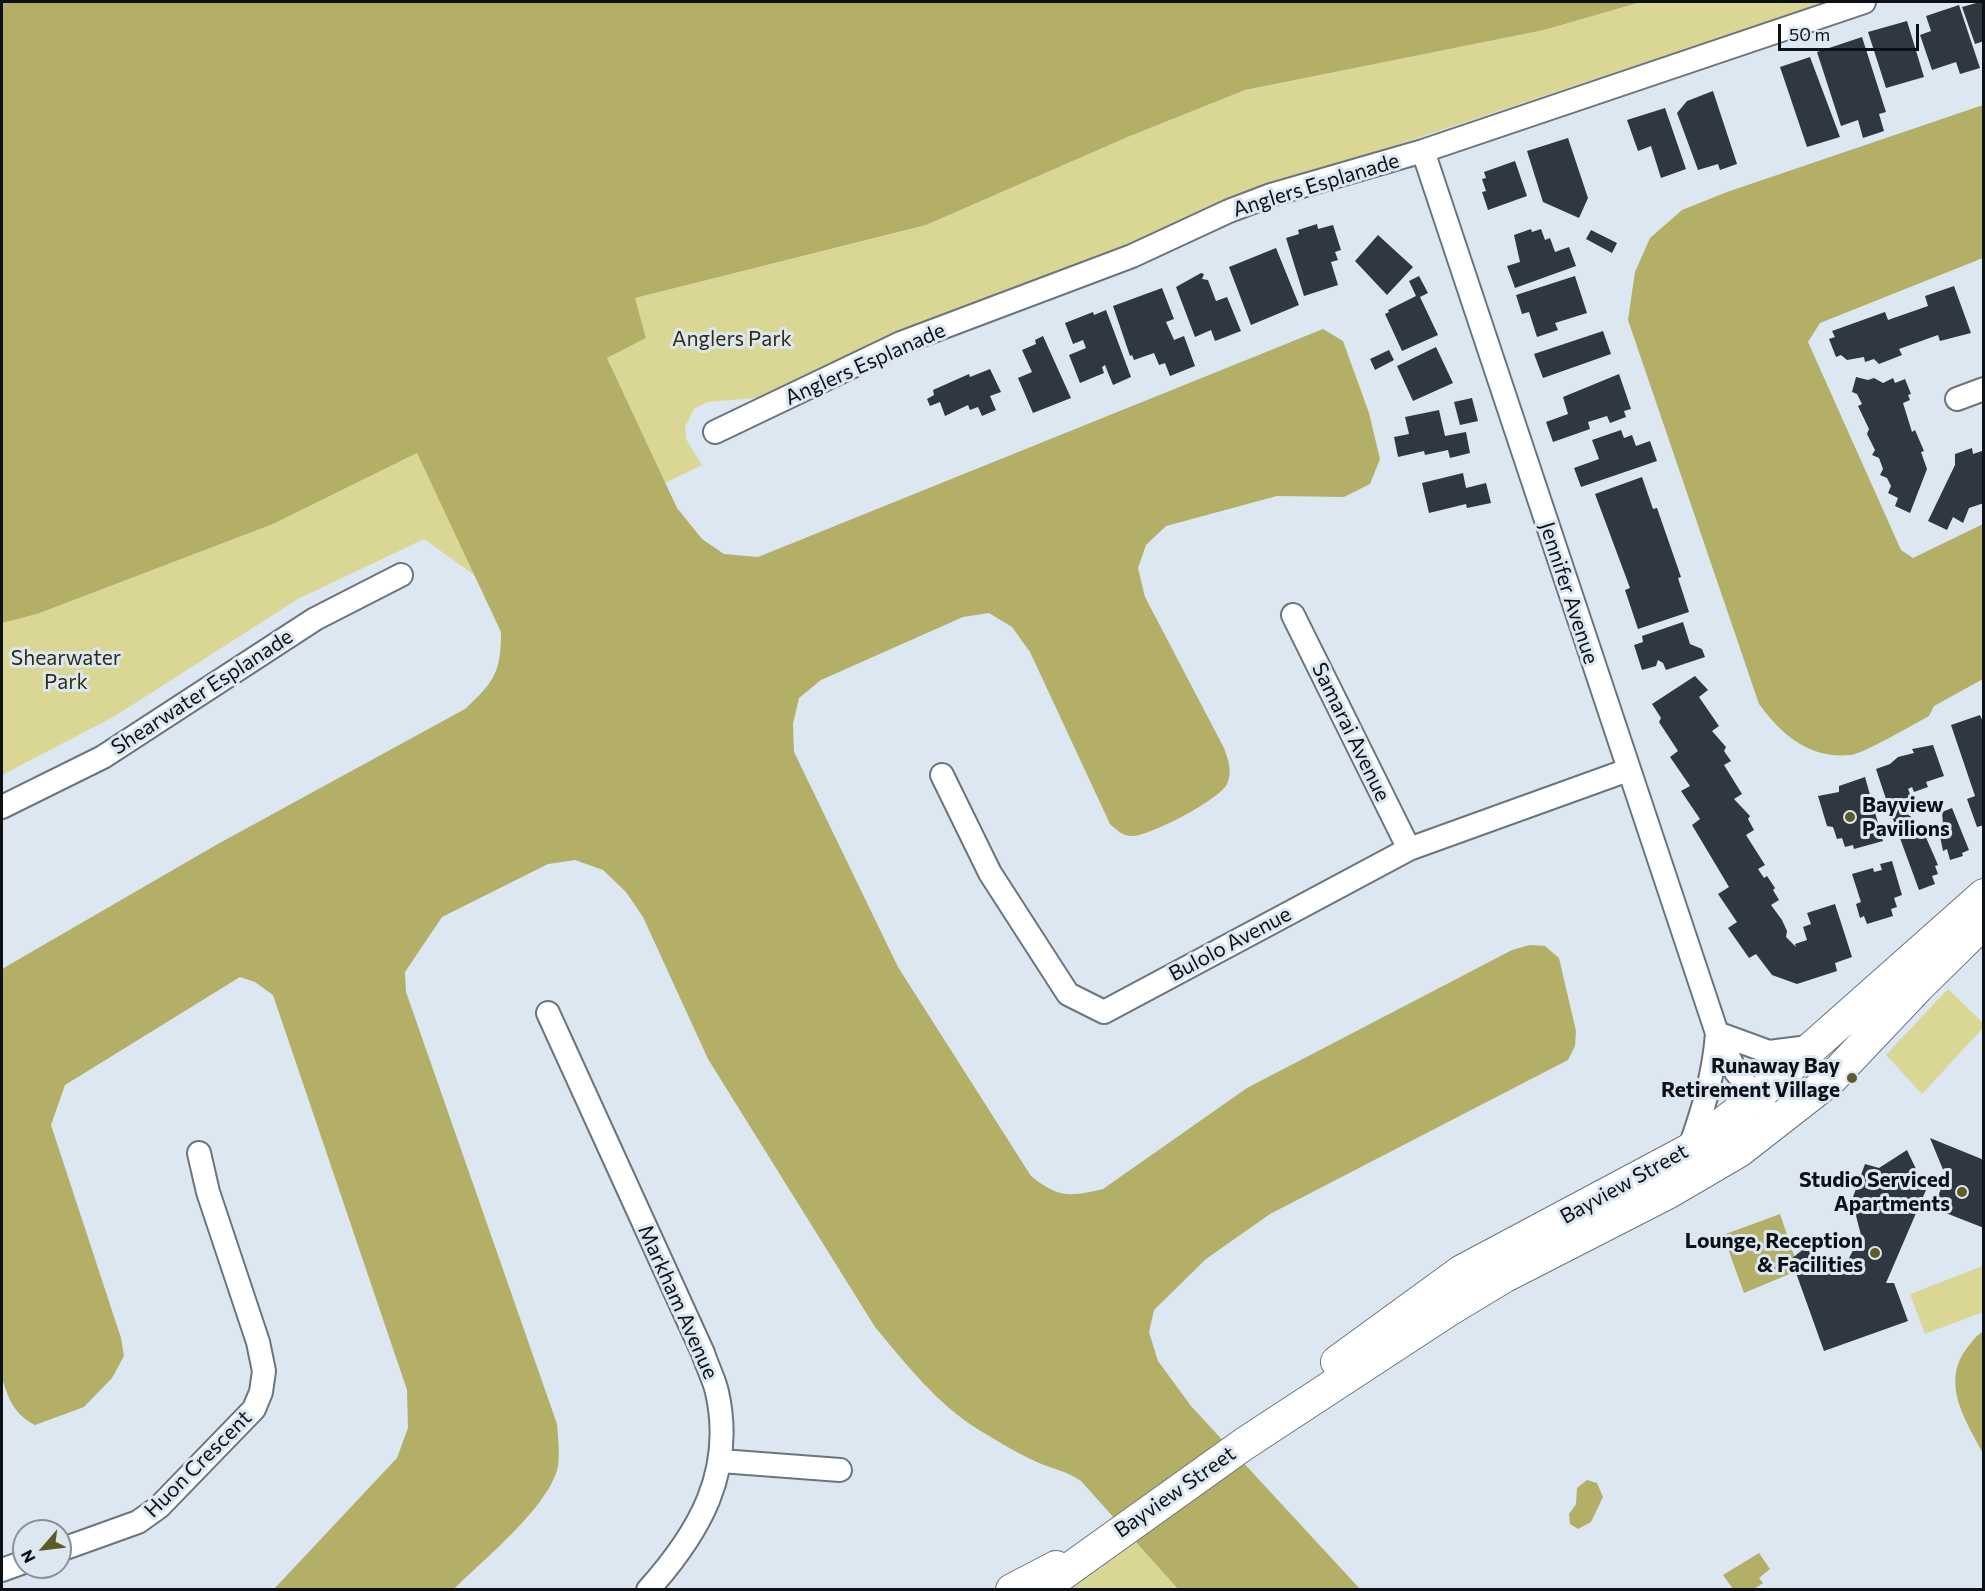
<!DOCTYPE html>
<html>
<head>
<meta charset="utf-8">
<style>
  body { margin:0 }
  #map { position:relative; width:1985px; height:1591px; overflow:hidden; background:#dce7f2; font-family:Commissioner,sans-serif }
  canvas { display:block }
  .frame { position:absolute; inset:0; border:3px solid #0d1014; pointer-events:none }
  .north { position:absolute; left:12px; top:1519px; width:60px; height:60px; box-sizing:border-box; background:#dce7f2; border:2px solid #899199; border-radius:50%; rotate:242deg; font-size:16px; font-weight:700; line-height:24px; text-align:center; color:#0d1014 }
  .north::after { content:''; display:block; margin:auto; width:21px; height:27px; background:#5f5b28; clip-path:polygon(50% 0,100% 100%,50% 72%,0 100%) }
  .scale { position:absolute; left:1778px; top:24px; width:141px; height:27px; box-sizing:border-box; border:3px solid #0d1014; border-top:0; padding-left:8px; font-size:18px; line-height:21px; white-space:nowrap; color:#0d1014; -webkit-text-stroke:4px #dce7f2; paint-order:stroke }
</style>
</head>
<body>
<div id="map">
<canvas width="1985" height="1591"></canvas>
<div class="frame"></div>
<div class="north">N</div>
<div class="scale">50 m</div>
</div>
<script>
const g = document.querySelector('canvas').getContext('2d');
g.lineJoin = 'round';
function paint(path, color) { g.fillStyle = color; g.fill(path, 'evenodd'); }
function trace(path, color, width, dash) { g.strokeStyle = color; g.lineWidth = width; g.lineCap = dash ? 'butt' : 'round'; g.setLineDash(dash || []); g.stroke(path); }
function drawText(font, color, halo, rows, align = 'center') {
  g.font = font + ' Commissioner,sans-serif'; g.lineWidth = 6; g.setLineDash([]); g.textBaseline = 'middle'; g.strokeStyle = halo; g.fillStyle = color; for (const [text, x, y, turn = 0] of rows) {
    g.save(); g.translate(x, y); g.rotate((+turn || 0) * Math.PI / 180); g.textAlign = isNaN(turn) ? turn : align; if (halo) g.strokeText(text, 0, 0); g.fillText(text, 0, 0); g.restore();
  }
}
const green = new Path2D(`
  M 1641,2 L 1826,2 L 1246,195 L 1079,271 L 917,324 L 756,398 L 707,402 L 694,409 L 685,427 L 686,439 L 702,465 L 665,483 L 607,358 L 646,338 L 634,298 L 926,225 L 1130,136 L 1245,90 L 1544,30 Z
  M 417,453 L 477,577 L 424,539 L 298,599 L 115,716 L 2,775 L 2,623 L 37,614 L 273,524 Z
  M 1948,989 L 1983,1023 L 1983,1028 L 1922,1094 L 1886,1055 Z
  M 1983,1266 L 1983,1312 L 1925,1334 L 1910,1294 Z
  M 1133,1539 L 1178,1589 L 1063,1590 Z`);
const water = new Path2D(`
  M 2,2 L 1641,2 L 1544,30 L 1245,90 L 1130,136 L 926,225 L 635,298 L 646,338 L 607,358 L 677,508 L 702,539 L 724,554 L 758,557 L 1323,329 L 1343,341 L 1369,413 L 1380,459 L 1370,484 L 1344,497 L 1277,496 L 1166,526 L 1146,545 L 1138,568 L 1145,597 L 1224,748 C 1228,760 1233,771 1227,784 C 1219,800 1153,834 1134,836 C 1123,837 1117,830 1110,824 L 1030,652 L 1012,627 L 989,613 L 963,617 L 821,680 L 799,698 L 793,724 L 794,752 L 898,967 L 1031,1176 C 1058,1198 1069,1197 1103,1189 L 1247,1088 L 1512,950 L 1530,945 L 1545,946 L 1559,958 L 1576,1031 L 1575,1046 L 1568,1060 L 1270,1214 L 1206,1259 L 1154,1310 L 1149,1332 L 1158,1361 L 1191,1406 L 1360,1589 L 1178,1589 L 1081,1481 C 1068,1472 1057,1470 1044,1465 C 1022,1456 999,1442 979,1430 C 938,1405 905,1363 875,1327 L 708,1059 L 643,917 L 626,892 L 603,870 L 575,860 L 548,864 L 442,917 L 405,972 L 406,992 L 557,1424 C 558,1437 560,1453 558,1466 C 550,1506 483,1560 454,1589 L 274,1589 L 397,1458 L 408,1428 L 407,1390 L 273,995 L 255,982 L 240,977 L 65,1085 L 51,1125 L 121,1338 L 124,1356 L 112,1378 L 84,1407 L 35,1425 C 14,1414 9,1400 2,1378 L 2,969 L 216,845 L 465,709 C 494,682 501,673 501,632 L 417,453 L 273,524 L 37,614 L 2,623 Z
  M 1983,105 L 1983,258 L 1820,323 L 1808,342 L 1901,550 L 1913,558 L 1983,524 L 1983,679 L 1934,706 L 1929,716 C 1914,724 1863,754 1851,755 C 1809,759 1782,735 1759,704 L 1628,320 L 1635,272 L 1650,238 L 1682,210 L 1727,192 Z
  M 1780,1214 L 1799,1270 L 1744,1293 L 1723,1235 Z
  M 1983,1332 L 1984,1332 L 1983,1453 C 1966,1421 1940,1383 1967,1348 C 1972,1342 1976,1335 1983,1332 Z
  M 1587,1480 L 1597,1483 L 1603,1497 L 1591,1522 L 1578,1529 L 1570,1524 L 1569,1514 L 1576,1504 L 1577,1488 Z
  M 1759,1553 L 1770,1569 L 1759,1578 L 1763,1583 L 1754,1589 L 1733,1589 L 1723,1575 Z`);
const building = new Path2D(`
  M 1980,2 L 1984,3 L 1984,41 L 1975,44 L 1962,7 Z
  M 1959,5 L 1980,68 L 1960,74 L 1956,62 L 1932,70 L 1920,35 L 1931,31 L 1926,16 Z
  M 1907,21 L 1924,77 L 1886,88 L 1868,32 Z
  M 1862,37 L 1886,112 L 1879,114 L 1884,131 L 1863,138 L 1858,120 L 1841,126 L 1817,52 Z
  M 1810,57 L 1840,137 L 1807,147 L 1780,67 Z
  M 1713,91 L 1737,164 L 1720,170 L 1718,164 L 1698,170 L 1677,113 L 1687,101 Z
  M 1665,108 L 1686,169 L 1661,178 L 1651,146 L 1638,151 L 1627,120 Z
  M 1568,138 L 1588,198 L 1579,218 L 1543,202 L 1527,151 Z
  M 1515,161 L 1527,196 L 1488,210 L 1482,192 L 1486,191 L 1482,179 L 1486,178 L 1484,172 Z
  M 1317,224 L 1318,229 L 1333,225 L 1341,250 L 1335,252 L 1338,260 L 1331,262 L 1338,285 L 1304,296 L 1286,238 L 1299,234 L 1298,230 Z
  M 1531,229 L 1532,232 L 1541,229 L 1545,240 L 1550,238 L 1555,252 L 1569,247 L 1576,266 L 1515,288 L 1507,266 L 1520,262 L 1514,235 Z
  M 1591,230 L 1617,243 L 1612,253 L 1586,239 Z
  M 1378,235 L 1413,267 L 1387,295 L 1355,261 Z
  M 1276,248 L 1299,305 L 1251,325 L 1229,267 Z
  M 1201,273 L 1204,274 L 1202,279 L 1208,280 L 1216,301 L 1227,297 L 1241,331 L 1215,341 L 1211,330 L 1195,337 L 1176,287 Z
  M 1419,276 L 1428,293 L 1420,297 L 1438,335 L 1402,351 L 1385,314 L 1389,312 L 1388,310 L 1416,296 L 1409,281 Z
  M 1575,276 L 1587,313 L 1555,323 L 1558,330 L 1537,337 L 1529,312 L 1522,314 L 1516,295 Z
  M 1954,286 L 1971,333 L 1940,341 L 1938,335 L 1899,349 L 1902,355 L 1879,364 L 1874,359 L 1865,362 L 1864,357 L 1847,360 L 1841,355 L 1836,357 L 1829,339 L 1835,337 L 1832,331 L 1885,312 L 1888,320 L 1928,306 L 1925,296 Z
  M 1162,288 L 1174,319 L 1166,322 L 1174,340 L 1184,336 L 1195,366 L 1170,376 L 1165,363 L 1159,365 L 1154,353 L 1134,360 L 1132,355 L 1130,356 L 1113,306 Z
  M 1106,310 L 1131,377 L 1113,385 L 1105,365 L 1102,367 L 1104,373 L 1080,383 L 1069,355 L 1086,348 L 1083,340 L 1073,344 L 1065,323 L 1093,312 L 1094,315 Z
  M 1603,331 L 1611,354 L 1543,378 L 1534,354 Z
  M 1043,336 L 1071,398 L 1033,413 L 1018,378 L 1032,372 L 1022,350 L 1036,344 L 1035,340 Z
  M 1436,347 L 1453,383 L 1413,401 L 1397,366 Z
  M 1389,350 L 1394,360 L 1375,370 L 1370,359 Z
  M 990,369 L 1001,392 L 990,396 L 996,410 L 982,416 L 978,407 L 970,410 L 968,405 L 945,416 L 940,402 L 930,406 L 927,399 L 934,395 L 933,390 L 969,374 L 970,377 Z
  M 1619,374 L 1631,409 L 1624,411 L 1626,417 L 1610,423 L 1607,416 L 1588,422 L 1590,429 L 1553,442 L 1546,422 L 1568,414 L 1563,397 Z
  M 1856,377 L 1868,380 L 1874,378 L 1883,383 L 1893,378 L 1895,383 L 1905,379 L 1911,394 L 1908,395 L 1910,400 L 1903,403 L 1912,432 L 1915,430 L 1924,451 L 1921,452 L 1927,469 L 1910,513 L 1895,506 L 1898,498 L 1888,493 L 1891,486 L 1887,478 L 1880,475 L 1883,469 L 1879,458 L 1872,455 L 1875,450 L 1867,434 L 1869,429 L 1858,406 L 1862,404 L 1857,394 L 1852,392 Z
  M 1472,398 L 1478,421 L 1460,425 L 1454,402 Z
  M 1439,410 L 1445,436 L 1466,432 L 1470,453 L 1450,458 L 1448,450 L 1425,455 L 1424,451 L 1398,457 L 1394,437 L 1409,434 L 1405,417 Z
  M 1621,430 L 1624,438 L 1632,435 L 1636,446 L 1650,441 L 1657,461 L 1581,487 L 1574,468 L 1599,459 L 1592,440 Z
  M 1972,448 L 1973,454 L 1982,451 L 1984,458 L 1984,503 L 1969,508 L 1963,523 L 1953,517 L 1947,530 L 1928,521 L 1955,465 L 1955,454 Z
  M 1463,473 L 1466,488 L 1486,483 L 1491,503 L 1467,508 L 1466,504 L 1429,513 L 1422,483 Z
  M 1642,477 L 1653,509 L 1657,508 L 1681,577 L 1678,578 L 1689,612 L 1638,629 L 1625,590 L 1630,588 L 1595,494 Z
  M 1683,622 L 1690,644 L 1702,649 L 1705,657 L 1666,670 L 1663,663 L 1658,660 L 1656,666 L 1642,670 L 1634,645 L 1643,642 L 1642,636 Z
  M 1695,676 L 1708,690 L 1699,697 L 1719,726 L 1712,731 L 1726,747 L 1724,751 L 1731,761 L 1724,765 L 1742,794 L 1734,799 L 1750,816 L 1748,819 L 1754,830 L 1746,835 L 1765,865 L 1758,869 L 1764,878 L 1767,876 L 1775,888 L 1773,890 L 1779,900 L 1771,905 L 1782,920 L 1787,931 L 1786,937 L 1796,947 L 1795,944 L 1807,940 L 1803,927 L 1811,924 L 1807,913 L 1835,904 L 1852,957 L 1835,963 L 1837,971 L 1797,984 L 1772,975 L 1756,954 L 1749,958 L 1728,928 L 1737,922 L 1718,894 L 1729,887 L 1692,825 L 1700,819 L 1681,791 L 1690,786 L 1670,757 L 1678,751 L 1659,722 L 1661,718 L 1652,704 Z
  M 1980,715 L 1984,724 L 1984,825 L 1977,827 L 1967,799 L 1975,796 L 1951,725 Z
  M 1933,745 L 1944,776 L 1926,782 L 1928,787 L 1914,792 L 1912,787 L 1908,789 L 1912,799 L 1895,804 L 1894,800 L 1887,802 L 1876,769 L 1890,764 L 1898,757 L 1914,753 L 1912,749 Z
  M 1865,777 L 1883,841 L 1854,849 L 1853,845 L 1845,847 L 1842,838 L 1837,839 L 1833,827 L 1827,826 L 1818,796 L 1839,792 L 1839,786 Z
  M 1899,808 L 1914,819 L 1917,828 L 1921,826 L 1938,865 L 1935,866 L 1938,874 L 1932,876 L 1935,884 L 1919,890 L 1890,811 Z
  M 1952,808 L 1969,850 L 1962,853 L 1963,856 L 1950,860 L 1947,849 L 1943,851 L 1938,826 L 1943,825 L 1942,812 Z
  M 1892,861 L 1902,895 L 1894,898 L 1897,907 L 1891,909 L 1893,916 L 1867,924 L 1864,916 L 1860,918 L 1856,904 L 1861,902 L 1852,874 L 1873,868 L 1874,872 L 1882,870 L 1880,864 Z
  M 1930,1138 L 1984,1160 L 1984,1228 L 1933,1208 L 1946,1177 Z
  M 1907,1150 L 1926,1190 L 1886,1283 L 1894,1283 L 1908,1321 L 1824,1351 L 1791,1259 L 1805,1248 L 1826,1263 L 1849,1258 L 1861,1235 L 1855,1212 L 1849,1208 L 1865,1164 L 1879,1168 Z`);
const street = new Path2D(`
  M 1423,151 L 1717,1033 L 1736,1072 L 1778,1123
  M 1957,399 L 1984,389
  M 715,432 L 901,343 L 1132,256 L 1229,211 L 1271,195 L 1423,151 L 1864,2
  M 1293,615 L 1409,849
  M 942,775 L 990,873 L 1068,994 L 1104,1012 L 1409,849 L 1628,770
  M 2,807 L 103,757 L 315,619 L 401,575
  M 548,1013 L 703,1353 C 707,1366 714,1379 717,1392 C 735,1472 699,1533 648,1590
  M 1689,1150 C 1703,1110 1714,1075 1717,1033 L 1769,1052 L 1809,1047
  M 721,1461 L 840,1470
  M 60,1550 L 138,1522 L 159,1507 L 254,1409 L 261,1392 L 264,1371 L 258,1342 L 208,1192 L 199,1153
  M 2,1570 L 24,1562`);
const secondary = new Path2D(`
  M 1337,1362 L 1462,1271 L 1689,1150 L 1755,1098 L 1984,895
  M 1012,1590 L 1056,1567
  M 1040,1590 L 1244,1444 L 1447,1311 L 1505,1276 L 1669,1192 L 1739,1151 L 1830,1080 L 1918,987 L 1984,922`);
const markers = [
  [1850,817,6,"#5f5b28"],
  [1852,1078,6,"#5f5b28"],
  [1962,1192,6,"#5f5b28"],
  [1875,1253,6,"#5f5b28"]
];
const streetNames = [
  ["Anglers Esplanade",1316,185,-17],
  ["Anglers Esplanade",865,364,-24],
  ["Jennifer Avenue",1569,593,72],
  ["Shearwater Esplanade",202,692,-33],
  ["Samarai Avenue",1351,732,64],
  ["Bulolo Avenue",1230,944,-28],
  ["Bayview Street",1624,1184,-29],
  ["Markham Avenue",678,1302,66],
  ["Huon Crescent",198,1464,-45],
  ["Bayview Street",1175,1492,-35]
];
const parkNames = [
  ["Anglers Park",732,339],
  ["Shearwater",66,658],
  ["Park",66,682]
];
const poiNames = [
  ["Bayview",1862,805,"left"],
  ["Pavilions",1862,829,"left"],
  ["Runaway Bay",1840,1066],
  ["Retirement Village",1840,1090],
  ["Studio Serviced",1950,1180],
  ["Apartments",1950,1204],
  ["Lounge, Reception",1863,1241],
  ["& Facilities",1863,1265]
];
paint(green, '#dad795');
paint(water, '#b3af67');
paint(building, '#2f3840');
trace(street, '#6b757e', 26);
trace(secondary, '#6b757e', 34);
trace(street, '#fff', 22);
trace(secondary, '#fff', 32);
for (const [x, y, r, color] of markers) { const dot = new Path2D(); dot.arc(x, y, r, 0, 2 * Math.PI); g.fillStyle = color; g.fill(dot); trace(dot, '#dce7f2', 2); }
drawText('21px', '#0d1014', '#dce7f2', streetNames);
drawText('21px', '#302e0d', '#dce7f2', parkNames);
drawText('bold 21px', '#0d1014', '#dce7f2', poiNames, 'right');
</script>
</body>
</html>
